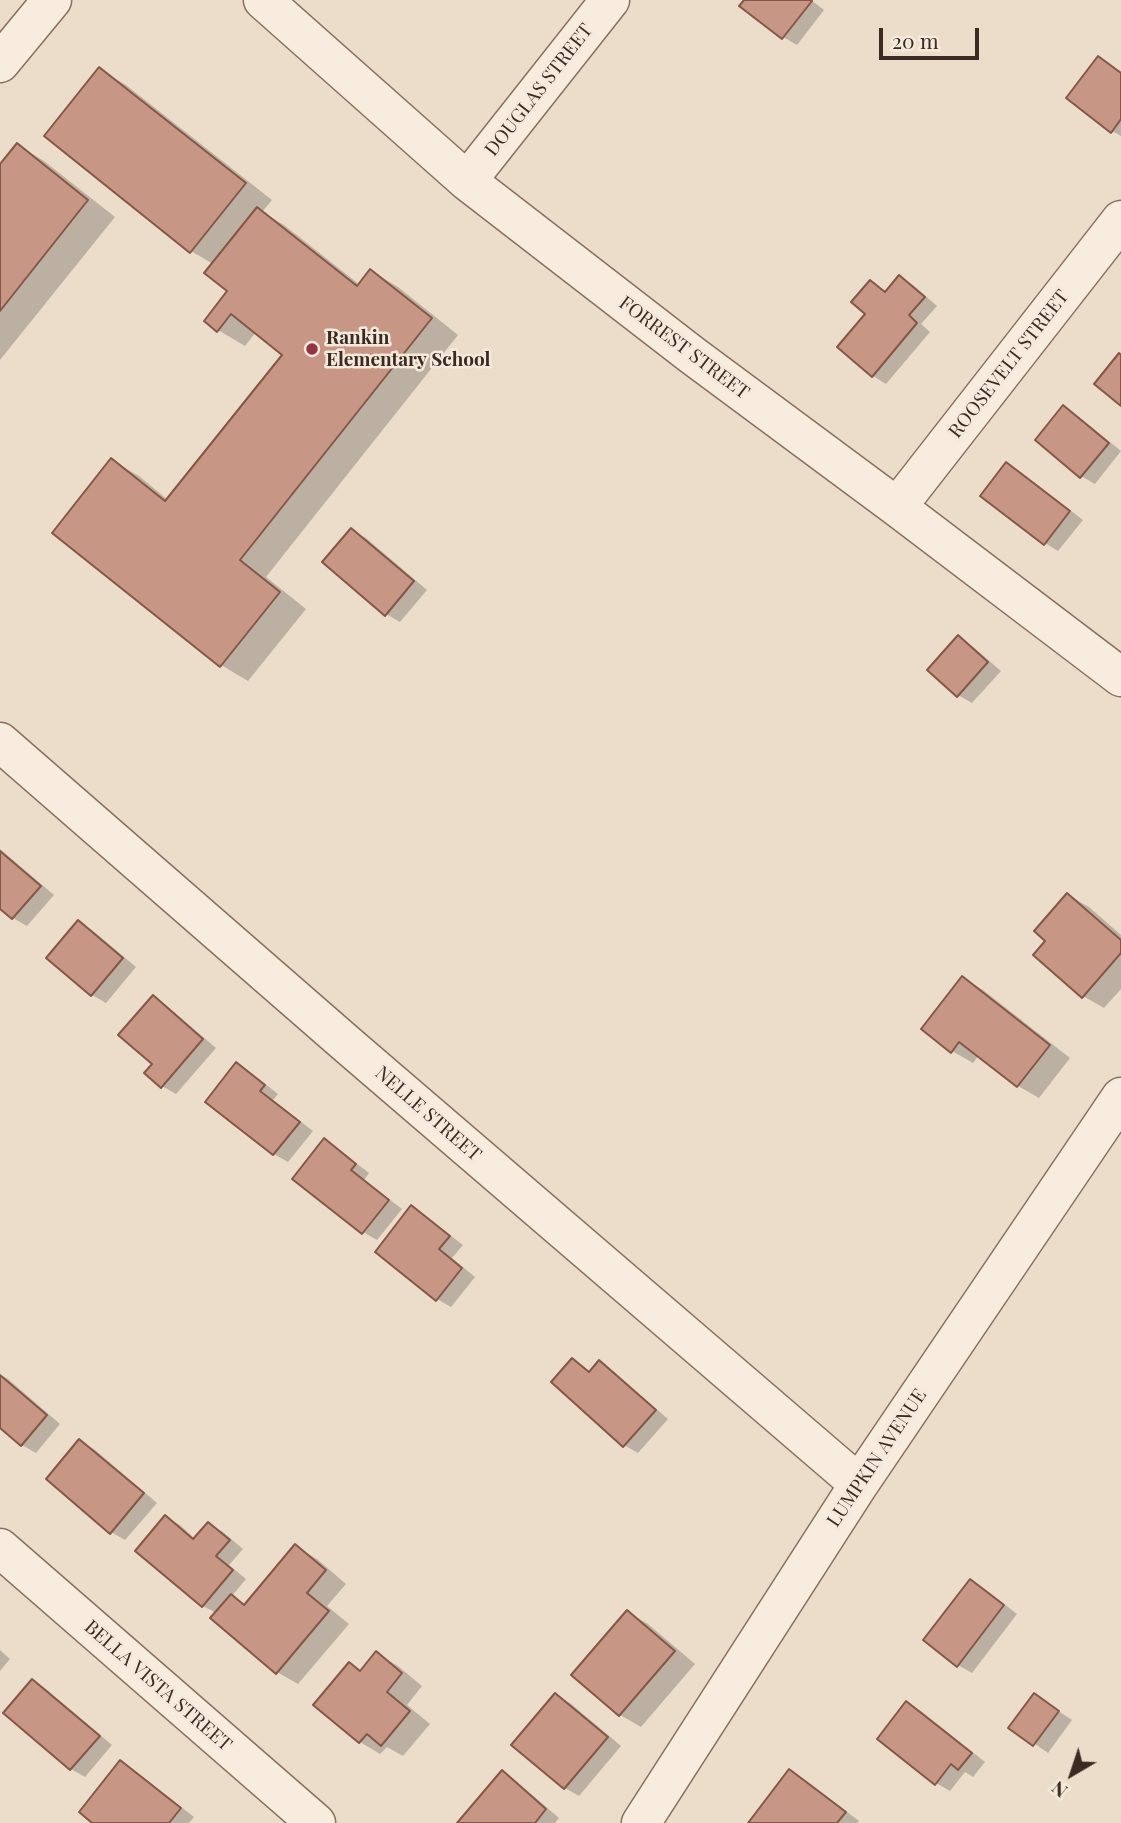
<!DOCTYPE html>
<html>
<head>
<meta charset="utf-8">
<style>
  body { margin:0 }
  #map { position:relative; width:1121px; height:1823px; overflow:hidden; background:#ecddcb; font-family:"Playfair Display",serif }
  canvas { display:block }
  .north { position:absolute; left:1037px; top:1739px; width:70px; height:70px; -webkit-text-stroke:5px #f4e9da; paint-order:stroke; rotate:219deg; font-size:19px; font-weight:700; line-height:28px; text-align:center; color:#3a2a22 }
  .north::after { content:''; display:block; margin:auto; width:24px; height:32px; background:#3a2a22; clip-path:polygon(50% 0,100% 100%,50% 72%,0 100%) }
  .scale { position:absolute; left:879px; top:28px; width:100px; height:32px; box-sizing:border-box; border:4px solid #3a2a22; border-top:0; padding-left:9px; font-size:21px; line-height:24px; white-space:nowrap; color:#3a2a22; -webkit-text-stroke:5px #f4e9da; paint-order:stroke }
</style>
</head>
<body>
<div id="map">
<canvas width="1121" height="1823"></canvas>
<div class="north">N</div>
<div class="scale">20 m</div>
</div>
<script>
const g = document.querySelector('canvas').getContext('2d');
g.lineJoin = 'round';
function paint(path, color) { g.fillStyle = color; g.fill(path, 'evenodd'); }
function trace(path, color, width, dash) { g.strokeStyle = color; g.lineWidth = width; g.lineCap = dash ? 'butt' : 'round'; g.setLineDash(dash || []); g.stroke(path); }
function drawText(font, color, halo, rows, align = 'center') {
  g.font = font + ' "Playfair Display",serif'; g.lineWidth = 5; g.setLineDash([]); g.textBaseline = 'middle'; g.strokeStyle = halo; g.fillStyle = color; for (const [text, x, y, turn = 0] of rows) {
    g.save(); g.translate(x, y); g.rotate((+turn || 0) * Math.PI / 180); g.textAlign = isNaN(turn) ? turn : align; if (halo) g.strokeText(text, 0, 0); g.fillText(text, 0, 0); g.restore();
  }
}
const shadow = new Path2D(`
  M 746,0 L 811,0 L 824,10 L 797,45 L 783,37 Z
  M 1099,58 L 1121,72 L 1121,136 L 1112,131 Z
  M 99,69 L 126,85 L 272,200 L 262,212 L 284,225 L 360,285 L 371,271 L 398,287 L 458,335 L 266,577 L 306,609 L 248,681 L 221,665 L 111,460 L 139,476 L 168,500 L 284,355 L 256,332 L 245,346 L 218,330 L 230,291 L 213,264 L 191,251 Z
  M 17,145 L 44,161 L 115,217 L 0,360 L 0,167 Z
  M 899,277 L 913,285 L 937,306 L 921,324 L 930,332 L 886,384 L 873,376 L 871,282 L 887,292 Z
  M 1064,408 L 1078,416 L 1121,451 L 1095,484 L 1081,476 Z
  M 1007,464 L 1021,472 L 1083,520 L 1058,551 L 1045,543 Z
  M 352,530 L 366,538 L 427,590 L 400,622 L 386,614 Z
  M 958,637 L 972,646 L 1001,671 L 972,703 L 958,695 Z
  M 0,849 L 54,895 L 27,926 L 13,918 L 0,907 Z
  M 1068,895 L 1089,907 L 1121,935 L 1121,989 L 1104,1008 L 1083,996 L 1048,941 Z
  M 78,922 L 92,930 L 136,967 L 106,1003 L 92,995 L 48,958 Z
  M 963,978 L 983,990 L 1070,1058 L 1039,1098 L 1018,1086 L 979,1055 L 973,1063 L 952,1051 Z
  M 153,998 L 167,1006 L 216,1048 L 176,1094 L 162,1086 L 146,1073 L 154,1063 Z
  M 236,1064 L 250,1072 L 278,1094 L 273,1100 L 313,1131 L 288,1162 L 274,1154 L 207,1101 Z
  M 324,1141 L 338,1149 L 369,1173 L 364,1180 L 402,1209 L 377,1240 L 363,1232 L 294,1178 Z
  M 411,1208 L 425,1216 L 463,1245 L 452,1258 L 475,1277 L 451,1307 L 437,1299 Z
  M 572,1360 L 591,1372 L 599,1363 L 613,1371 L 668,1419 L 638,1453 L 624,1445 Z
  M 0,1375 L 8,1379 L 60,1424 L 36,1453 L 22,1445 L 0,1426 Z
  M 80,1441 L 94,1449 L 157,1503 L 125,1540 L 111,1532 Z
  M 166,1517 L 180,1525 L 195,1539 L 209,1524 L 223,1532 L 243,1549 L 229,1565 L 246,1579 L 232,1596 L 246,1605 L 296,1547 L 317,1559 L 346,1584 L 327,1606 L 349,1624 L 298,1684 L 277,1672 L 216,1613 L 203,1606 Z
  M 971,1581 L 985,1589 L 1017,1614 L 972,1673 L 958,1665 Z
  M 627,1612 L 648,1624 L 695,1664 L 641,1727 L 620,1715 Z
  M 0,1650 L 10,1659 L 0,1671 Z
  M 377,1654 L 398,1666 L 422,1686 L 407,1705 L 430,1724 L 403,1756 L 387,1747 L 380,1754 L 360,1742 L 349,1664 L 362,1671 Z
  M 33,1681 L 46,1689 L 112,1745 L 85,1777 L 71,1769 L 5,1713 Z
  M 556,1695 L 570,1703 L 621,1746 L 579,1796 L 565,1788 L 514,1745 Z
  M 1034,1695 L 1072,1720 L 1048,1753 L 1011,1727 Z
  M 907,1703 L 921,1711 L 985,1762 L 973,1777 L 965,1772 L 950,1791 L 936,1783 Z
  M 120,1762 L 134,1770 L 194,1817 L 189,1823 L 95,1823 Z
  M 790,1771 L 804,1779 L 859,1821 L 857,1823 L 750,1823 Z
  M 502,1773 L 516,1781 L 559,1818 L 555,1823 L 459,1823 Z`);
const building = new Path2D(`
  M 744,0 L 810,0 L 812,1 L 782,39 L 739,6 Z
  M 1098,56 L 1121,73 L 1121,119 L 1111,133 L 1066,98 Z
  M 99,67 L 246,183 L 190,253 L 44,136 Z
  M 17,143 L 88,200 L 0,311 L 0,164 Z
  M 257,207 L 357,286 L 370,269 L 432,318 L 240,560 L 280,592 L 220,667 L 52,533 L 111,458 L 165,501 L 282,355 L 231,314 L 217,332 L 204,321 L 227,291 L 204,273 Z
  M 899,275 L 925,297 L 909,315 L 917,323 L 872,377 L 837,347 L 865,314 L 851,302 L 870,280 L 885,292 Z
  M 1119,353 L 1121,355 L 1121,406 L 1094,384 Z
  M 1063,405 L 1109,443 L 1080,478 L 1035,440 Z
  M 1006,462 L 1070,511 L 1044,545 L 980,496 Z
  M 351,528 L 414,581 L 385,616 L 322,562 Z
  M 958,635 L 988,662 L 957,697 L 927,670 Z
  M 0,851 L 41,886 L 12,919 L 0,909 Z
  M 1067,893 L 1121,940 L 1121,953 L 1082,998 L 1033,955 L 1045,941 L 1034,931 Z
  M 78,920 L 123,958 L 91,996 L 46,958 Z
  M 962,976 L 1050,1045 L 1017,1087 L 959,1042 L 951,1053 L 921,1029 Z
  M 153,995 L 203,1039 L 161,1088 L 144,1073 L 152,1064 L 118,1035 Z
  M 236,1062 L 265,1085 L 260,1091 L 300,1122 L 273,1155 L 205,1102 Z
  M 324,1138 L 356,1164 L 351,1170 L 389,1200 L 362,1234 L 292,1179 Z
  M 411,1205 L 450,1236 L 439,1249 L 462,1268 L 436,1301 L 375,1252 Z
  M 572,1358 L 589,1372 L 599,1360 L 656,1410 L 623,1447 L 551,1382 Z
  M 0,1375 L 47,1415 L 21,1446 L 0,1428 Z
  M 79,1439 L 144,1493 L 110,1534 L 46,1479 Z
  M 165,1515 L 193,1539 L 208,1522 L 230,1540 L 216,1556 L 233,1570 L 202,1607 L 135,1551 Z
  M 295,1544 L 326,1570 L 307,1593 L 329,1611 L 276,1674 L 210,1618 L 231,1594 L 244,1605 Z
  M 970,1579 L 1004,1605 L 957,1667 L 923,1640 Z
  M 627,1610 L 675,1651 L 619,1716 L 571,1675 Z
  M 376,1651 L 402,1673 L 387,1692 L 410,1711 L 381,1746 L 367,1734 L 359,1743 L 313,1705 L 349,1662 L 360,1671 Z
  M 32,1679 L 100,1736 L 70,1770 L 3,1713 Z
  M 555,1693 L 608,1737 L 564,1789 L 511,1745 Z
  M 1034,1693 L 1059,1711 L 1033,1746 L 1008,1728 Z
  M 906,1701 L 972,1753 L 958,1770 L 951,1764 L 935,1785 L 877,1739 Z
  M 120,1760 L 181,1808 L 169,1823 L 92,1823 L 79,1812 Z
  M 789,1769 L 846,1812 L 837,1823 L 748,1823 Z
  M 502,1770 L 546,1809 L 535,1823 L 457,1823 Z`);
const minor = new Path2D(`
  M 263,0 L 467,181 L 692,355 L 897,507 L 1121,677
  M 0,63 L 52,0
  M 467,181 L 610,0
  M 897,507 L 1121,220
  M 0,742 L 349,1046 L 859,1484
  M 0,1548 L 316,1823
  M 641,1823 L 859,1484 L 1121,1097`);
const markers = [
  [312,349,7,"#923543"]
];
const streetNames = [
  ["DOUGLAS STREET",539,90,-52],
  ["FORREST STREET",684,348,37],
  ["ROOSEVELT STREET",1009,364,-52],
  ["NELLE STREET",428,1114,41],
  ["LUMPKIN AVENUE",877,1458,-56],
  ["BELLA VISTA STREET",158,1686,41]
];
const poiNames = [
  ["Rankin",326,338],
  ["Elementary School",326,360]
];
paint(shadow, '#0003');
paint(building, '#c79684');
trace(building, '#855748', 2);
trace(minor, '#887060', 41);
trace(minor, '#f7ecde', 38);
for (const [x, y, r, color] of markers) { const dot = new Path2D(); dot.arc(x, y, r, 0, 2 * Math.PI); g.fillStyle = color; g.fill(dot); trace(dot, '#f4e9da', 2.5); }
drawText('19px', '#3a2a22', '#f4e9da', streetNames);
drawText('bold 19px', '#3a2a22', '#f4e9da', poiNames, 'left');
</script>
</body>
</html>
